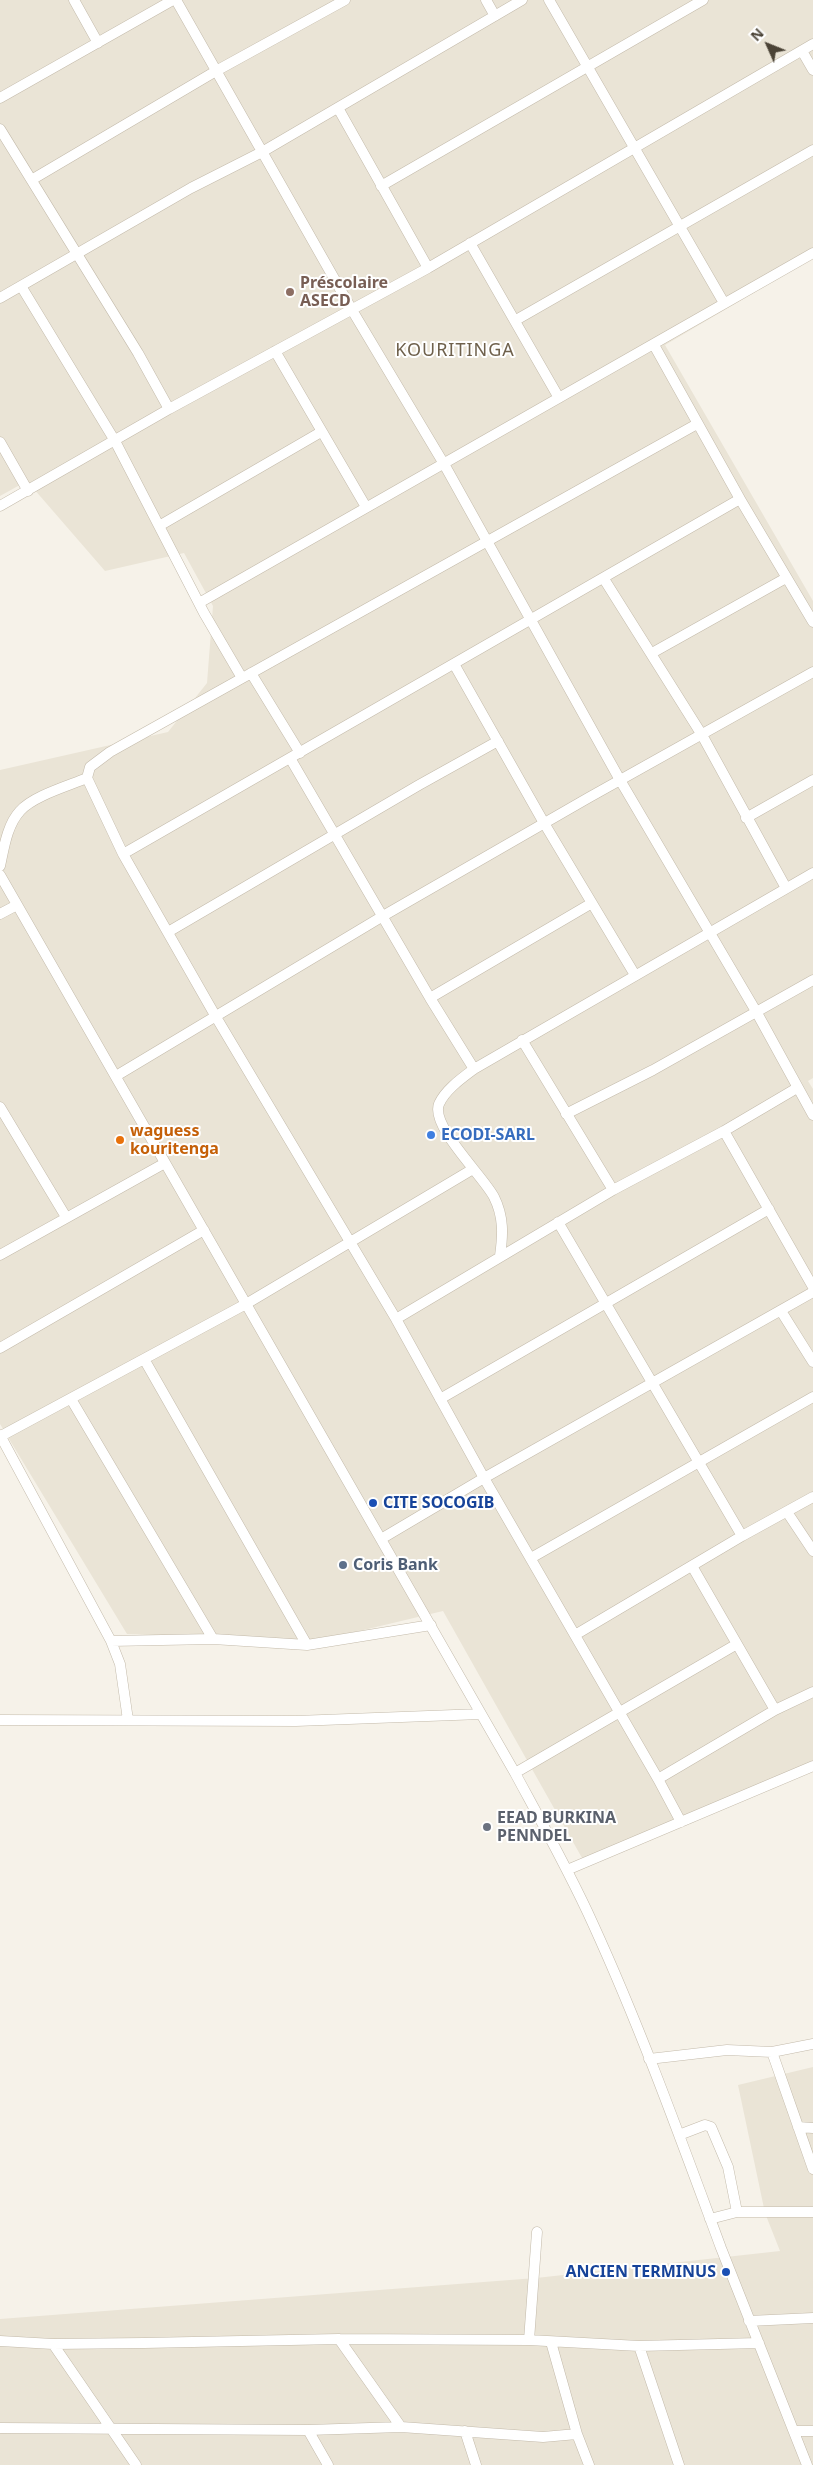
<!DOCTYPE html>
<html>
<head>
<meta charset="utf-8">
<style>
  body { margin:0 }
  #map { position:relative; width:813px; height:2465px; overflow:hidden; background:#f6f2e9; font-family:"Noto Sans",sans-serif }
  canvas { display:block }
  .north { position:absolute; left:743px; top:20px; width:50px; height:50px; -webkit-text-stroke:4px #fff; paint-order:stroke; rotate:314deg; font-size:14px; font-weight:700; line-height:20px; text-align:center; color:#4b4336 }
  .north::after { content:''; display:block; margin:auto; width:18px; height:22px; background:#4b4336; clip-path:polygon(50% 0,100% 100%,50% 72%,0 100%) }
</style>
</head>
<body>
<div id="map">
<canvas width="813" height="2465"></canvas>
<div class="north">N</div>
</div>
<script>
const g = document.querySelector('canvas').getContext('2d');
g.lineJoin = 'round';
function paint(path, color) { g.fillStyle = color; g.fill(path, 'evenodd'); }
function trace(path, color, width, dash) { g.strokeStyle = color; g.lineWidth = width; g.lineCap = dash ? 'butt' : 'round'; g.setLineDash(dash || []); g.stroke(path); }
function drawText(font, color, halo, rows, align = 'center') {
  g.font = font + ' "Noto Sans",sans-serif'; g.lineWidth = 4; g.setLineDash([]); g.textBaseline = 'middle'; g.strokeStyle = halo; g.fillStyle = color; for (const [text, x, y, turn = 0] of rows) {
    g.save(); g.translate(x, y); g.rotate((+turn || 0) * Math.PI / 180); g.textAlign = isNaN(turn) ? turn : align; if (halo) g.strokeText(text, 0, 0); g.fillText(text, 0, 0); g.restore();
  }
}
const residential = new Path2D(`
  M 0,0 L 813,0 L 813,258 L 665,345 L 813,601 L 813,1078 L 808,1081 L 813,1089 L 813,1767 L 586,1865 L 443,1611 L 305,1644 L 210,1637 L 127,1634 L 0,1424 L 0,770 L 168,732 L 207,683 L 213,606 L 184,553 L 105,571 L 27,481 L 0,496 Z
  M 813,2067 L 813,2465 L 0,2465 L 0,2319 L 536,2278 L 780,2251 L 765,2213 L 738,2085 Z`);
const minor = new Path2D(`
  M 74,0 L 98,43
  M 176,0 L 352,310 L 444,464 L 620,780 L 757,1013 L 813,1115
  M 486,0 L 495,16
  M 549,0 L 724,303
  M 802,51 L 813,70
  M 0,98 L 173,0
  M 338,108 L 428,268
  M 0,129 L 138,353 L 169,409
  M 33,179 L 216,71 L 345,0
  M 381,186 L 703,0
  M 470,243 L 559,398
  M 21,286 L 115,441 L 159,526 L 321,432
  M 0,298 L 191,188 L 262,152 L 522,0
  M 516,320 L 813,150
  M 654,345 L 740,499 L 813,622
  M 275,351 L 366,507
  M 0,442 L 28,491
  M 0,506 L 169,409 L 428,268 L 813,44
  M 159,526 L 204,613 L 242,678
  M 604,579 L 702,735 L 786,888
  M 199,603 L 813,253
  M 652,653 L 786,578
  M 454,664 L 544,823 L 635,975
  M 251,673 L 300,753
  M 290,758 L 430,998 L 474,1069 C 462,1078 445,1090 439,1104 C 430,1126 484,1177 494,1197 C 504,1217 503,1235 500,1256
  M 746,818 L 813,780
  M 123,854 L 740,499
  M 0,866 C 4,848 7,825 20,811 C 33,796 68,786 87,778
  M 0,875 L 515,1773 C 542,1823 570,1873 593,1924 C 641,2029 681,2140 721,2248 L 807,2465
  M 0,914 L 17,905
  M 168,932 L 419,785 L 498,741
  M 430,998 L 592,903
  M 522,1040 L 613,1190
  M 474,1069 L 813,873
  M 116,1076 L 383,916 L 588,798 L 813,672
  M 0,1107 L 66,1217
  M 566,1114 L 653,1070 L 813,980
  M 724,1131 L 813,1287
  M 558,1222 L 742,1536
  M 0,1255 L 165,1163
  M 781,1311 L 813,1362
  M 396,1319 L 613,1190 L 724,1131 L 797,1088
  M 0,1348 L 204,1230
  M 144,1359 L 307,1645
  M 71,1399 L 213,1639
  M 440,1399 L 769,1209
  M 0,1435 L 111,1641 L 120,1664 L 128,1720
  M 1,1436 L 246,1304 L 473,1169
  M 787,1512 L 813,1551
  M 381,1539 L 484,1478 L 813,1292
  M 531,1558 L 813,1397
  M 692,1566 L 775,1710
  M 575,1635 L 742,1536 L 813,1497
  M 111,1641 L 213,1639 L 307,1645 L 431,1625
  M 0,1720 L 296,1721 L 481,1714
  M 515,1773 L 737,1644
  M 658,1779 L 775,1710 L 813,1692
  M 681,1822 L 658,1779 L 484,1478 L 396,1319 L 216,1017 L 123,854 L 87,778 L 90,767 L 110,752 L 697,424
  M 567,1870 L 813,1766
  M 772,2052 L 813,2169
  M 649,2059 L 727,2050 L 772,2052 L 813,2044
  M 798,2127 L 813,2128
  M 679,2135 L 705,2125 L 711,2127 L 728,2167 L 737,2212
  M 710,2219 L 737,2212 L 813,2212
  M 749,2321 L 813,2318
  M 339,2339 L 401,2427
  M 529,2340 L 537,2232
  M 0,2341 L 53,2344 L 144,2343 L 339,2339 L 529,2340 L 639,2346 L 759,2343
  M 551,2342 L 577,2434 L 589,2465
  M 53,2344 L 136,2465
  M 639,2346 L 679,2465
  M 0,2428 L 308,2430 L 401,2427 L 543,2437 L 577,2434
  M 308,2430 L 328,2465
  M 465,2431 L 476,2465
  M 794,2431 L 813,2431`);
const markers = [
  [290,292,5,"#8d6e63"],
  [431,1135,5,"#3f7fe0"],
  [120,1140,5,"#e8710a"],
  [373,1503,5,"#1a4fb4"],
  [343,1565,5,"#5c6f8a"],
  [487,1827,5,"#6b7280"],
  [726,2272,5,"#1a4fb4"]
];
const educationNames = [
  ["Préscolaire",300,283],
  ["ASECD",300,301]
];
const foodNames = [
  ["waguess",130,1131],
  ["kouritenga",130,1149]
];
const shopNames = [
  ["ECODI-SARL",441,1135]
];
const transitNames = [
  ["CITE SOCOGIB",383,1503],
  ["ANCIEN TERMINUS",716,2272,"right"]
];
const serviceNames = [
  ["Coris Bank",353,1565]
];
const worshipNames = [
  ["EEAD BURKINA",497,1818],
  ["PENNDEL",497,1836]
];
const neighbourhoodNames = [
  ["KOURITINGA",455,351]
];
paint(residential, '#eae4d6');
trace(minor, '#c3baaa', 11);
trace(minor, '#fff', 10);
for (const [x, y, r, color] of markers) { const dot = new Path2D(); dot.arc(x, y, r, 0, 2 * Math.PI); g.fillStyle = color; g.fill(dot); trace(dot, '#fff', 2); }
drawText('bold 16px', '#785e54', '#fff', educationNames, 'left');
drawText('bold 16px', '#c56008', '#fff', foodNames, 'left');
drawText('bold 16px', '#366cbe', '#fff', shopNames, 'left');
drawText('bold 16px', '#164399', '#fff', transitNames, 'left');
drawText('bold 16px', '#4e5e75', '#fff', serviceNames, 'left');
drawText('bold 16px', '#5b616d', '#fff', worshipNames, 'left');
g.letterSpacing = '1px';
drawText('18px', '#6f614c', '#fff', neighbourhoodNames);
g.letterSpacing = '0px';
</script>
</body>
</html>
